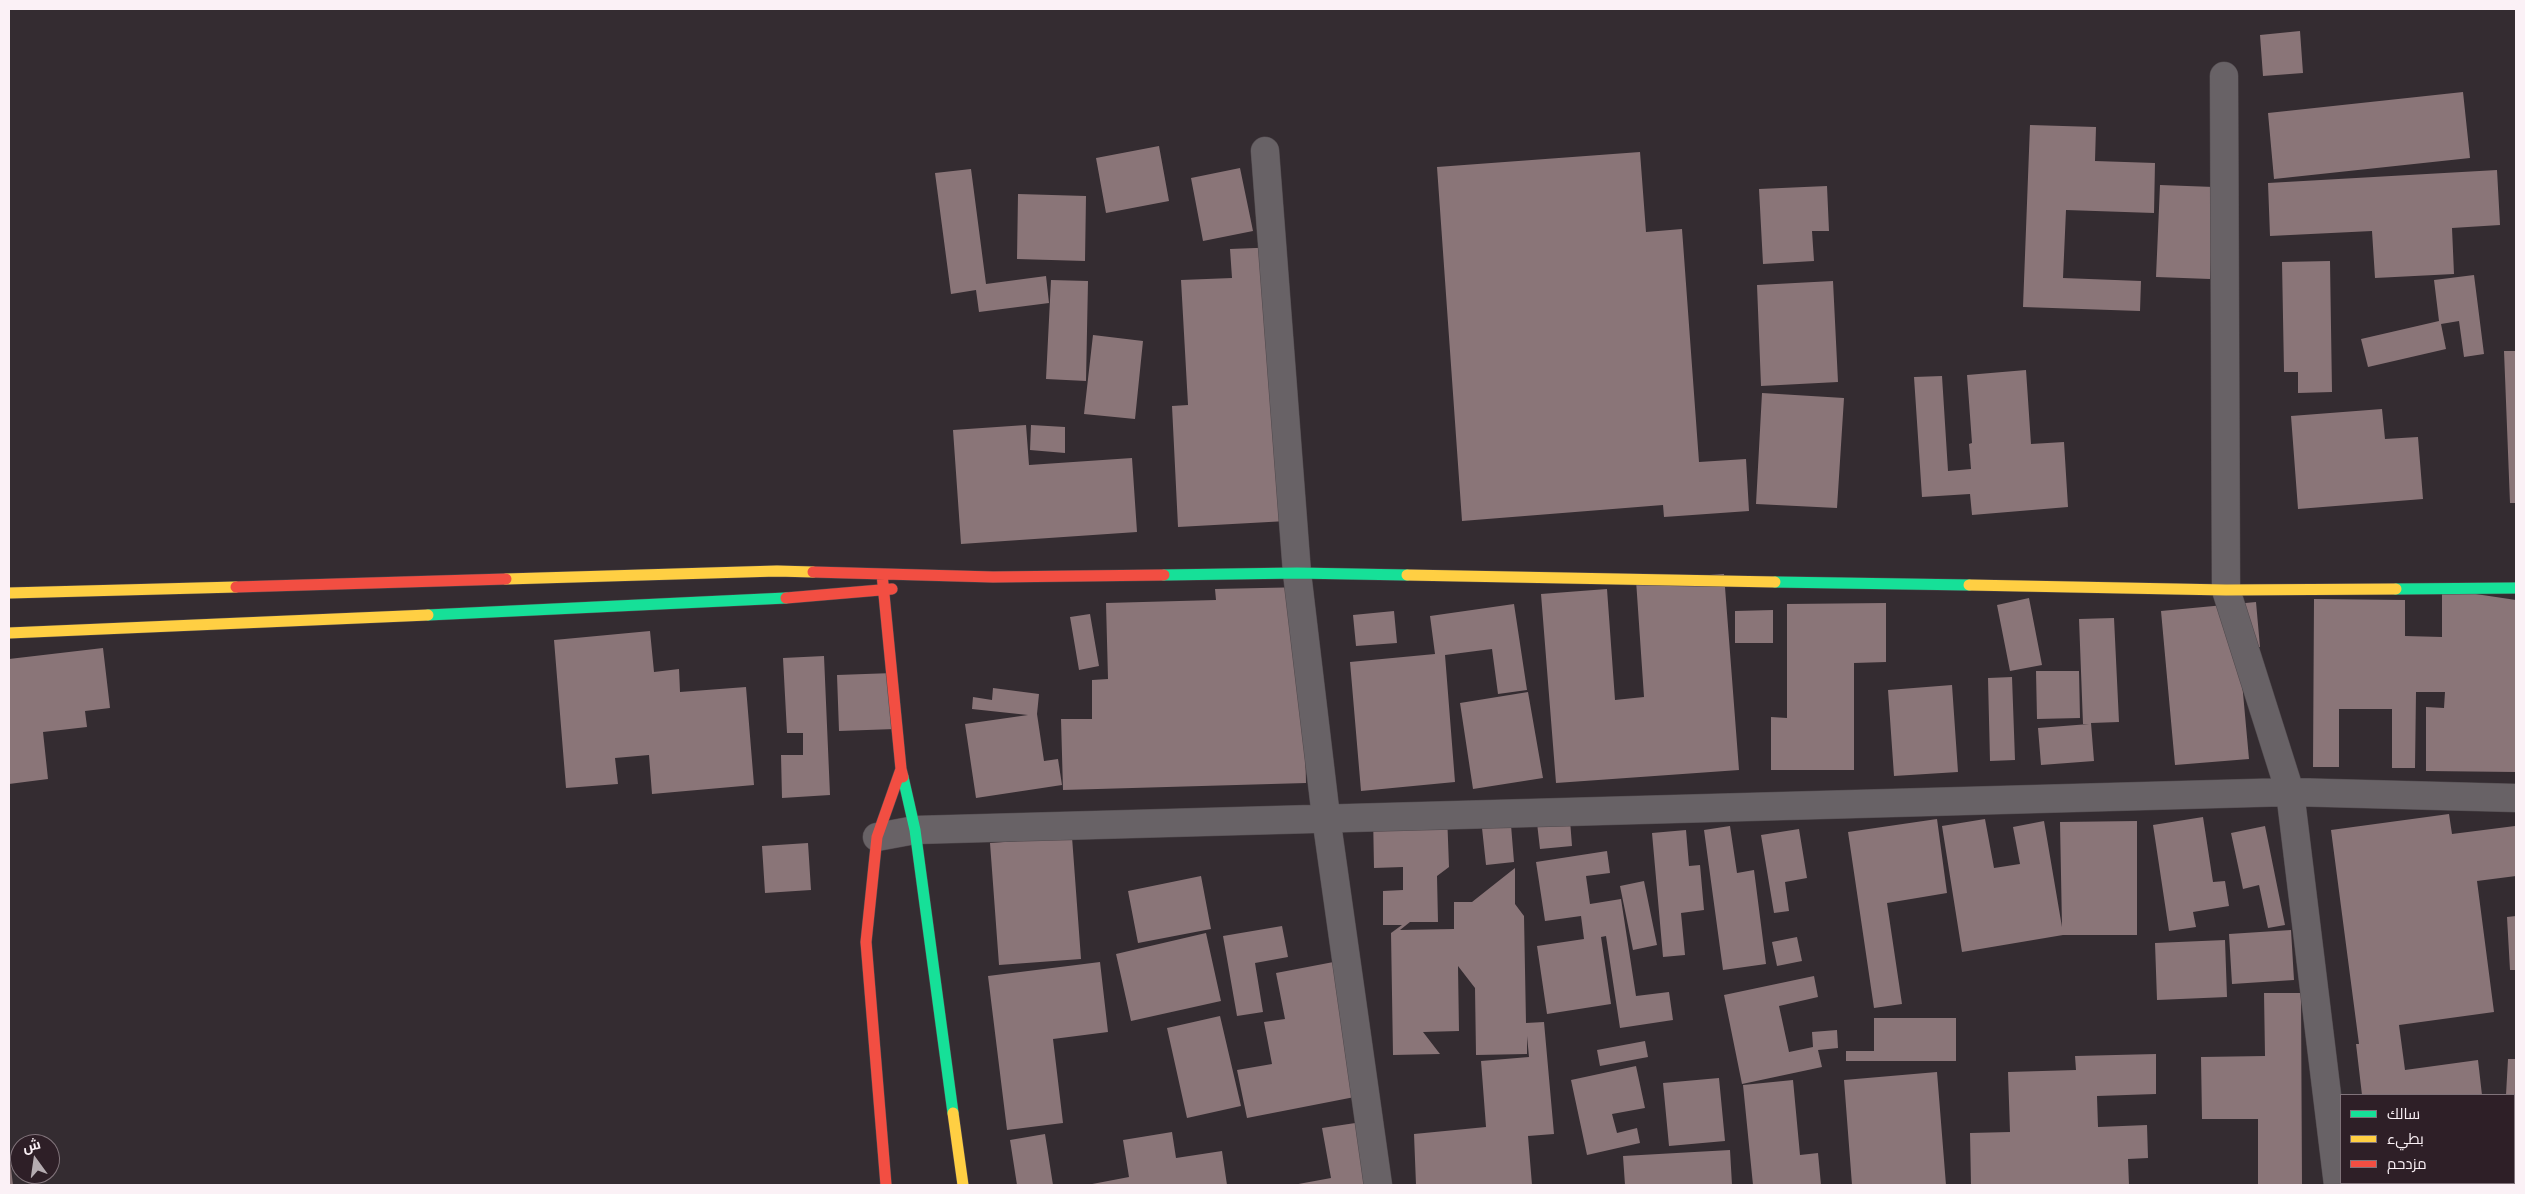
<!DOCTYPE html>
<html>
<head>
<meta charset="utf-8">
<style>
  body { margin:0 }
  #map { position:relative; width:2525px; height:1194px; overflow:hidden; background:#342c31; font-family:"Space Grotesk",Cairo,sans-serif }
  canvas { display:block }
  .frame { position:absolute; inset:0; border:10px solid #fbf1f6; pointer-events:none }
  .legend { position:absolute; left:2340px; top:1094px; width:175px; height:90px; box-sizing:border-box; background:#2e1f27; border:1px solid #80737a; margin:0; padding:6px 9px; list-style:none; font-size:15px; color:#fbf1f6 }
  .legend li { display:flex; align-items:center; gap:10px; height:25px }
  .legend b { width:25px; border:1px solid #80737a }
  .north { position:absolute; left:10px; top:1134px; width:50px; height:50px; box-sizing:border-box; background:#2e1f27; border:1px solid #80737a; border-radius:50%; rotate:346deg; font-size:14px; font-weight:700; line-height:20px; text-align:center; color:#fbf1f6 }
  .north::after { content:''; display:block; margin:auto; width:18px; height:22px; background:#b5acb1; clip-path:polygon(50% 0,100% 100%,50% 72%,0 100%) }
</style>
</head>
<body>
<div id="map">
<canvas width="2525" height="1194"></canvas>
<div class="frame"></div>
<ul class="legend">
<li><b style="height:6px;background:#16e098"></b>سالك</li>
<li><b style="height:6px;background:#ffcf43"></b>بطيء</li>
<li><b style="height:6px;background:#f24e42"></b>مزدحم</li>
</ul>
<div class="north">ش</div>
</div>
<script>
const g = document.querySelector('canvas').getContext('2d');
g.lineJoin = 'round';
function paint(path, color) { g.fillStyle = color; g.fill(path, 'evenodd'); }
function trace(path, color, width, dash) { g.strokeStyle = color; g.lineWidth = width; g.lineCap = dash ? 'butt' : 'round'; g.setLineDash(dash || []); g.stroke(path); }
const building = new Path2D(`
  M 2300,31 L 2303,73 L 2263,76 L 2260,35 Z
  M 2463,92 L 2470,158 L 2274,179 L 2268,113 Z
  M 2030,125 L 2096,127 L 2095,161 L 2155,163 L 2154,213 L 2066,210 L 2063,278 L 2141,281 L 2140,311 L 2023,307 Z
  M 1159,146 L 1169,201 L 1106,213 L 1096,158 Z
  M 1640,152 L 1646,232 L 1682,229 L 1699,462 L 1746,459 L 1749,511 L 1664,517 L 1663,505 L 1462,521 L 1437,167 Z
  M 1240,168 L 1253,231 L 1203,241 L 1191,178 Z
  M 971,169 L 986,284 L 1046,276 L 1049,303 L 979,312 L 976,290 L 951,294 L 935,173 Z
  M 2497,170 L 2500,225 L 2452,228 L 2454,274 L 2375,278 L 2372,231 L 2270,236 L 2268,183 Z
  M 2160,185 L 2214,187 L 2210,279 L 2156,277 Z
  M 1827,186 L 1829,231 L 1812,231 L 1814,261 L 1763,264 L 1759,189 Z
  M 1018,194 L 1086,196 L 1085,261 L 1017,259 Z
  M 1282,247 L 1287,521 L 1178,527 L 1172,406 L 1188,405 L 1181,280 L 1232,278 L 1230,249 Z
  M 2330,261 L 2332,392 L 2298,393 L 2298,372 L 2284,372 L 2282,262 Z
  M 2474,275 L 2484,354 L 2464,357 L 2459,321 L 2441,324 L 2446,349 L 2368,367 L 2361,339 L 2439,321 L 2434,280 Z
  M 1051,280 L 1088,281 L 1086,381 L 1046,379 Z
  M 1833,281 L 1838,382 L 1761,386 L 1757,285 Z
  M 1093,335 L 1143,341 L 1135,419 L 1084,414 Z
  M 2504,351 L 2516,351 L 2516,503 L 2510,503 Z
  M 2026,370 L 2031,444 L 2064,442 L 2068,507 L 1972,515 L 1970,494 L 1922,497 L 1914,377 L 1942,376 L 1948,471 L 1971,469 L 1969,444 L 1972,443 L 1967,375 Z
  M 1762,393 L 1844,398 L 1837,508 L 1756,504 Z
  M 2382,409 L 2385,439 L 2418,437 L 2423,499 L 2298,509 L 2291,416 Z
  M 1026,425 L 1029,465 L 1132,458 L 1137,532 L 961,544 L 953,430 Z
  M 1031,425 L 1065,427 L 1065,453 L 1030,450 Z
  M 1724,574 L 1739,770 L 1556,783 L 1541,594 L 1607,589 L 1615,700 L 1644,697 L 1636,580 Z
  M 1308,587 L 1303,650 L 1306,783 L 1063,790 L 1061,719 L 1092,719 L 1092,680 L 1108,679 L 1106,603 L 1216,600 L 1215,589 Z
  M 2442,589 L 2516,600 L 2516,772 L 2426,771 L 2426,707 L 2444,708 L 2445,692 L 2416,692 L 2415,768 L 2392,768 L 2392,709 L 2339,709 L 2339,767 L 2313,767 L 2314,599 L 2405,600 L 2405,636 L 2442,637 Z
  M 2029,598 L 2042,665 L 2010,671 L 1997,605 Z
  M 2256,602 L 2260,647 L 2239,649 L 2249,759 L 2175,765 L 2161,611 Z
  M 1886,603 L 1886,662 L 1854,663 L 1854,770 L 1771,770 L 1771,717 L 1787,718 L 1787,604 Z
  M 1514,604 L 1527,690 L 1498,694 L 1492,649 L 1445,655 L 1455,782 L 1361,791 L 1350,662 L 1435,654 L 1430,616 Z
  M 1773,610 L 1773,643 L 1735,643 L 1735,611 Z
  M 1394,611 L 1397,643 L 1356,646 L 1353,615 Z
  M 1090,614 L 1099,666 L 1079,670 L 1070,617 Z
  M 2114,618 L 2119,722 L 2091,723 L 2094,761 L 2041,765 L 2038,728 L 2089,724 L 2083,724 L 2079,619 Z
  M 650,631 L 654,672 L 679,669 L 680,692 L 746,687 L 754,785 L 652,794 L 649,755 L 615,758 L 618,784 L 566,788 L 554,640 Z
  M 103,648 L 110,708 L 85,711 L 87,727 L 43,732 L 48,779 L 9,784 L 9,659 Z
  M 824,656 L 830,795 L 782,798 L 781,755 L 803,755 L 803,733 L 787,733 L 783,658 Z
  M 2036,671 L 2079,671 L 2080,718 L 2037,719 Z
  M 893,673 L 895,729 L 839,731 L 837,675 Z
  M 2012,677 L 2015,760 L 1990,761 L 1988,678 Z
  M 1952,685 L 1958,772 L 1894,776 L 1888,690 Z
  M 993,688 L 1039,694 L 1037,714 L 1044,761 L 1058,759 L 1062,785 L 976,798 L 965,724 L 1028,715 L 972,709 L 973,697 L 992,700 Z
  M 1528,692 L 1543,778 L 1473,789 L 1460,703 Z
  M 1447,813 L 1449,867 L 1437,876 L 1438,922 L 1410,922 L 1400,930 L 1454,929 L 1454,902 L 1472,902 L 1515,868 L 1515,904 L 1524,916 L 1526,1023 L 1544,1022 L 1554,1134 L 1528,1136 L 1532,1185 L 1416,1185 L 1414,1134 L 1486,1127 L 1481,1061 L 1529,1057 L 1527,1036 L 1527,1054 L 1476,1055 L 1475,988 L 1458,966 L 1459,1031 L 1423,1032 L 1440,1054 L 1393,1055 L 1391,933 L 1402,925 L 1383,925 L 1383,891 L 1403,890 L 1403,867 L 1374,868 L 1373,814 Z
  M 2449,814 L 2452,834 L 2515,826 L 2516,876 L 2477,881 L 2494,1012 L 2399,1025 L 2405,1070 L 2478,1060 L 2482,1095 L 2362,1095 L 2356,1044 L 2359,1044 L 2331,830 Z
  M 2203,817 L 2213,882 L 2225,881 L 2229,906 L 2193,912 L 2196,927 L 2169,931 L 2153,825 Z
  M 1937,819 L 1947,893 L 1887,903 L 1902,1004 L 1874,1008 L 1848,832 Z
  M 1985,819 L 1994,868 L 2020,864 L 2013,827 L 2044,821 L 2062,927 L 2060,822 L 2137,821 L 2137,935 L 2063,935 L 1962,952 L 1942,826 Z
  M 1570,820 L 1572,846 L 1540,849 L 1537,823 Z
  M 1511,825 L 1514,862 L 1486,865 L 1482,828 Z
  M 1730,826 L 1737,873 L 1754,870 L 1766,964 L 1723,970 L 1704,830 Z
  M 2265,826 L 2285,925 L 2268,928 L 2259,885 L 2243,889 L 2231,833 Z
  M 1799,829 L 1807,878 L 1785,882 L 1789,911 L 1774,913 L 1761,835 Z
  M 1686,830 L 1689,866 L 1700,865 L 1704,910 L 1681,913 L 1685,955 L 1663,957 L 1652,833 Z
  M 1072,837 L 1081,959 L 999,965 L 990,843 Z
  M 808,843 L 811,890 L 765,893 L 762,846 Z
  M 1607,851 L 1610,873 L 1586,876 L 1590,904 L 1621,899 L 1636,996 L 1669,992 L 1673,1020 L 1620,1028 L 1606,936 L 1601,937 L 1611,1004 L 1547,1014 L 1537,946 L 1584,939 L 1581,916 L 1545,921 L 1536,862 Z
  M 1201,876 L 1211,929 L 1138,943 L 1128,891 Z
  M 1644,881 L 1657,945 L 1633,950 L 1620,886 Z
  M 2516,916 L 2516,970 L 2510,970 L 2507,917 Z
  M 1282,926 L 1288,957 L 1255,963 L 1263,1012 L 1237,1016 L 1223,936 Z
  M 2291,930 L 2294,980 L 2232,984 L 2229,934 Z
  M 1206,933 L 1221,1001 L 1131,1021 L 1116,954 Z
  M 1797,937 L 1802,961 L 1777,966 L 1772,942 Z
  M 2225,940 L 2227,997 L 2157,1000 L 2155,943 Z
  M 1344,960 L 1370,1094 L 1247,1118 L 1237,1070 L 1272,1064 L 1264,1022 L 1285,1019 L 1276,973 Z
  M 1100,962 L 1108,1032 L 1053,1039 L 1063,1123 L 1007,1130 L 988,976 Z
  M 1814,976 L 1818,997 L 1779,1006 L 1789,1052 L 1813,1047 L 1812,1032 L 1837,1030 L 1838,1048 L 1818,1050 L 1822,1067 L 1742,1084 L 1724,995 Z
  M 2264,993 L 2301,993 L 2302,1185 L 2258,1185 L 2258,1119 L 2202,1119 L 2201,1057 L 2265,1056 Z
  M 1220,1016 L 1241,1106 L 1187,1118 L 1167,1028 Z
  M 1874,1018 L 1956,1018 L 1956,1061 L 1846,1061 L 1846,1051 L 1874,1051 Z
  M 1645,1041 L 1648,1057 L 1600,1066 L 1597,1050 Z
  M 2156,1054 L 2156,1094 L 2097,1096 L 2098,1127 L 2147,1125 L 2148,1158 L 2128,1159 L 2129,1185 L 1971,1185 L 1970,1133 L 2010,1132 L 2008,1072 L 2076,1070 L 2075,1056 Z
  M 2508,1059 L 2516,1059 L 2516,1129 L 2514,1128 L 2514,1095 L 2506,1095 Z
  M 1636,1066 L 1645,1108 L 1612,1114 L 1617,1133 L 1637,1128 L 1640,1143 L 1587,1155 L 1571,1080 Z
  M 1937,1072 L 1946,1185 L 1852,1185 L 1844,1080 Z
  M 1719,1078 L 1725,1141 L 1669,1146 L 1663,1083 Z
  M 1793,1080 L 1800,1155 L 1818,1153 L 1821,1185 L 1753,1185 L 1743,1085 Z
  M 1362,1122 L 1372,1185 L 1293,1185 L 1331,1178 L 1322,1128 Z
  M 1172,1132 L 1176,1158 L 1222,1151 L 1227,1185 L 1087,1185 L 1129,1177 L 1123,1140 Z
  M 1045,1134 L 1053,1185 L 1017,1185 L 1010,1140 Z
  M 2514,1149 L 2516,1149 L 2516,1185 L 2508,1185 L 2508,1183 L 2514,1183 Z
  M 1730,1150 L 1732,1185 L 1625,1185 L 1623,1156 Z
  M 9,1160 L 10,1160 L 13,1185 L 9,1185 Z
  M 2369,1183 L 2457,1183 L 2457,1184 L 2369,1185 Z`);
const street = new Path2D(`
  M 2224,76 L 2226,590 L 2290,792 L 2338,1185
  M 1265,151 L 1297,573 L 1326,817 L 1378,1185
  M 877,837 L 915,830 L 2290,792 L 2516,798`);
const fast = new Path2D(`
  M 1164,575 L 1297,573 L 1407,575
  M 1775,582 L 1969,585
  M 2396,589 L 2516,588
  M 428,615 L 786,598
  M 903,777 L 915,830 L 953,1113`);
const slow = new Path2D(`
  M 1407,575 L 1775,582
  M 506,579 L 777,571 L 813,572
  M 1969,585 L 2226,590 L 2396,589
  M 9,593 L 236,587
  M 9,633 L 428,615
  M 953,1113 L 963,1185`);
const jam = new Path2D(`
  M 813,572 L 993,577 L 1164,575
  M 882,574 L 901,769
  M 236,587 L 506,579
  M 786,598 L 892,589
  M 886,1185 L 866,942 L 877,837 L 901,769 L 903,777`);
paint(building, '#8a7578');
trace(street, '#514a4e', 29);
trace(fast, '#514a4e', 12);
trace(slow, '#514a4e', 12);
trace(jam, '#514a4e', 12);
trace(street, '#686266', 28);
trace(fast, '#16e098', 11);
trace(slow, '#ffcf43', 11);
trace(jam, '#f24e42', 11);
</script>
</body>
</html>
